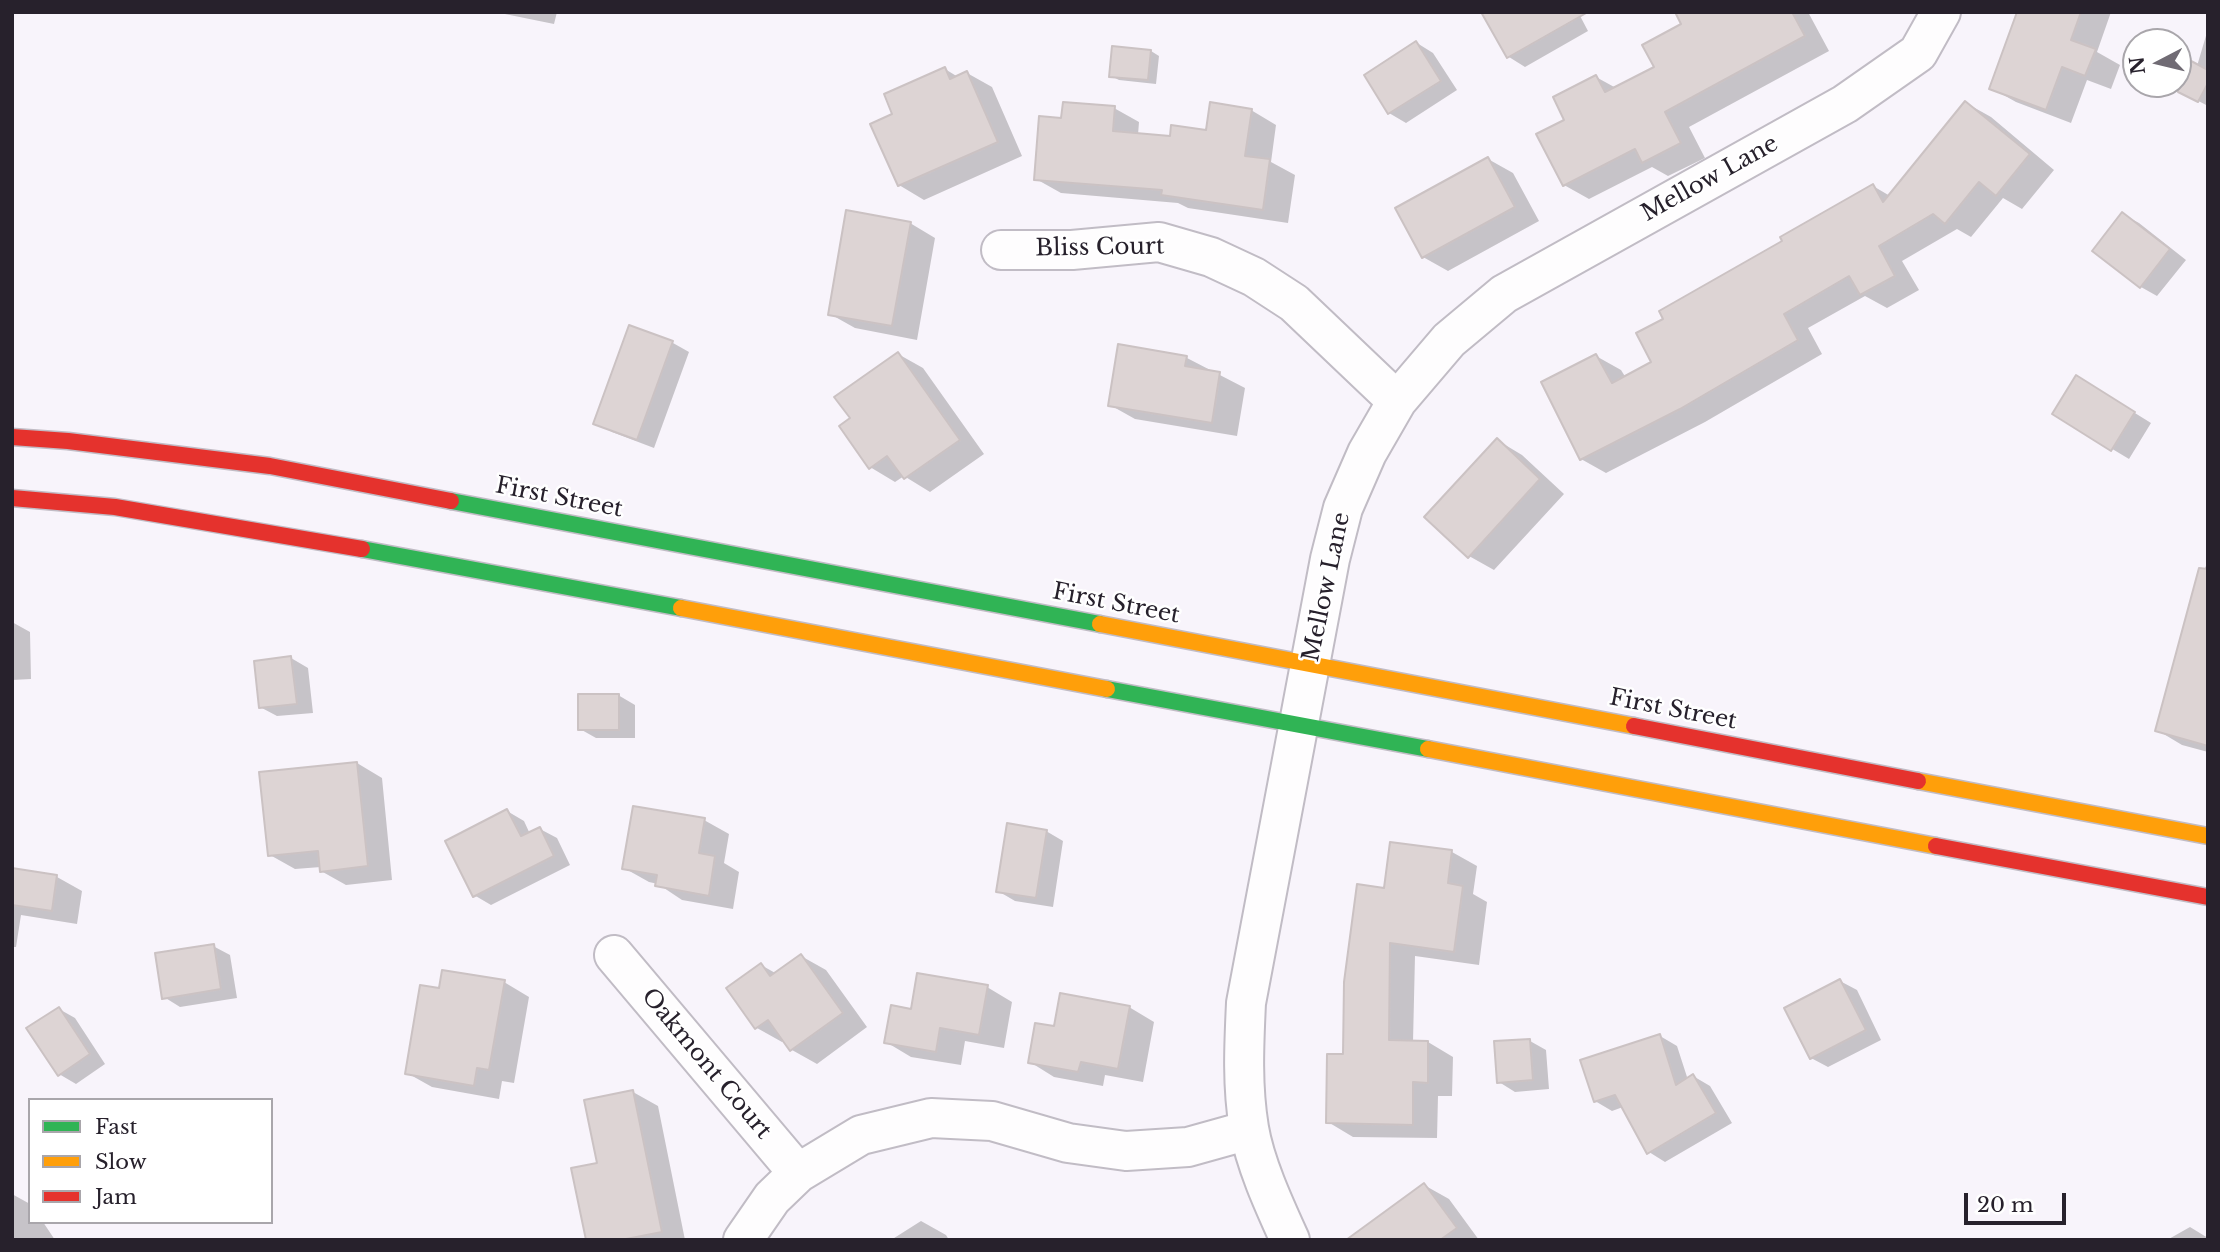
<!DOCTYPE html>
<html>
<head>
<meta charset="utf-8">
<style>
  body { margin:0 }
  #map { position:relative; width:2220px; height:1252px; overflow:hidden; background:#f8f4fb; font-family:"Libre Baskerville",serif }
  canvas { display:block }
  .frame { position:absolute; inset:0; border:14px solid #27212c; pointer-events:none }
  .legend { position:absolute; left:28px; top:1098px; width:245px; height:126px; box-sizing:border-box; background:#fff; border:2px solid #a9a6ab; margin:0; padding:9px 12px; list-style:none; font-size:21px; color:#27212c }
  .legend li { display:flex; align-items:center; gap:14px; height:35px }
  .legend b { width:35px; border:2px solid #a9a6ab }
  .north { position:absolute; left:2122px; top:28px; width:70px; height:70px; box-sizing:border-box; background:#fff; border:2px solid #a9a6ab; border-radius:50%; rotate:263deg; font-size:19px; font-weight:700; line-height:28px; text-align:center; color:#27212c }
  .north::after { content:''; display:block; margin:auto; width:24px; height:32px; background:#706b74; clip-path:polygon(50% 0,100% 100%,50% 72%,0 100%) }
  .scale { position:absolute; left:1964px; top:1193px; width:102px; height:32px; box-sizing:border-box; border:4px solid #27212c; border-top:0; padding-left:9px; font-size:21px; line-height:24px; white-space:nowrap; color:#27212c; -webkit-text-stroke:5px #fff; paint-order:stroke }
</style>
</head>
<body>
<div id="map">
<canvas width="2220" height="1252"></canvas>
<div class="frame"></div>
<ul class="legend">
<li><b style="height:9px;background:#30b455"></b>Fast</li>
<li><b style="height:9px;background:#ff9f0a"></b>Slow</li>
<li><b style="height:9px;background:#e5322d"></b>Jam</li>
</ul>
<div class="north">N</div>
<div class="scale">20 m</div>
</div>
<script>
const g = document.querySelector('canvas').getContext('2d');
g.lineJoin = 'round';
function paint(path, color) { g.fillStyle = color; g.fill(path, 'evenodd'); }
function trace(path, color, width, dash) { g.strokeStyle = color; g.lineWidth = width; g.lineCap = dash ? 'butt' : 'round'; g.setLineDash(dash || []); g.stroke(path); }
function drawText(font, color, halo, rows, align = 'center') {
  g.font = font + ' "Libre Baskerville",serif'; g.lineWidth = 5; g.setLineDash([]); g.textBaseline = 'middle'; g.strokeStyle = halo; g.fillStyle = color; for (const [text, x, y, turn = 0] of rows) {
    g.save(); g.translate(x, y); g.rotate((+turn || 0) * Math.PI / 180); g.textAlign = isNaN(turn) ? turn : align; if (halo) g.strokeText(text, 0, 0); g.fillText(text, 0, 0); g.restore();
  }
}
const shadow = new Path2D(`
  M 495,12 L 557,12 L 554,24 Z
  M 1483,12 L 1578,12 L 1588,31 L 1525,67 L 1509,57 Z
  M 1677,12 L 1808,12 L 1829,51 L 1689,127 L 1705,158 L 1668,176 L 1652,167 L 1589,199 L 1564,185 L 1566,120 L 1596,77 L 1616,88 L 1656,68 L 1684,25 Z
  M 2019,12 L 2111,12 L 2097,52 L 2120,65 L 2111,89 L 2087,80 L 2071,123 L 2016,102 L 1991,88 Z
  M 2208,29 L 2208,106 L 2166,84 L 2178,84 L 2178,56 L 2197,66 Z
  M 1417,43 L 1433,53 L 1457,90 L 1406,123 L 1389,113 Z
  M 1151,51 L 1159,56 L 1156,84 L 1119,80 L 1111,76 Z
  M 945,69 L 958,77 L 967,73 L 992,87 L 1022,156 L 924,200 L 899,185 L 895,115 Z
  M 1966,103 L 1991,117 L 2054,170 L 2022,209 L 2003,198 L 1971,237 L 1957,229 L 1902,261 L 1919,290 L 1887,308 L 1865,296 L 1808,328 L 1822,354 L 1705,422 L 1606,473 L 1581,459 L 1596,356 L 1621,370 L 1626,378 L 1654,363 L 1666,320 L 1873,186 L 1890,196 Z
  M 1114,108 L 1139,122 L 1138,135 L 1171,138 L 1208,132 L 1251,110 L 1276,125 L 1271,162 L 1295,175 L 1288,223 L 1188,208 L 1178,203 L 1061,193 L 1036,179 L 1063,120 Z
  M 1488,159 L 1513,173 L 1539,221 L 1448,271 L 1423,257 Z
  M 2122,214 L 2139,223 L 2186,260 L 2157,296 L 2141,287 Z
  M 910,223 L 935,238 L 917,340 L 855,328 L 830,314 Z
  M 630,327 L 673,343 L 689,352 L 654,448 L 612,432 L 595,423 Z
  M 898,354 L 923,368 L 984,454 L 930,492 L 904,476 L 895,482 L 870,467 L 853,419 Z
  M 1187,358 L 1245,388 L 1237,436 L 1135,419 L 1110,405 Z
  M 2093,387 L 2151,423 L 2129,459 L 2054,414 Z
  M 1497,440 L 1522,455 L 1564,494 L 1494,570 L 1469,556 Z
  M 2208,562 L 2208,752 L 2182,745 L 2157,730 L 2196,586 Z
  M 12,622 L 30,632 L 31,679 L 12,680 Z
  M 291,658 L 308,668 L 313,713 L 277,716 L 260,707 Z
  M 618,695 L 635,705 L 635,738 L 596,738 L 580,729 Z
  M 357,763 L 382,778 L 392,880 L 346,885 L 321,871 L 321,867 L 295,869 L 270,855 Z
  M 507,811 L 524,821 L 530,834 L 540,829 L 557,838 L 570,865 L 491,905 L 474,895 Z
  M 704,820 L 729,834 L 724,863 L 739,872 L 733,909 L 682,900 L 658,884 L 649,882 L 624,868 Z
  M 1046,831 L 1063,841 L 1053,907 L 1015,901 L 998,891 Z
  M 1391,844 L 1452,852 L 1477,866 L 1473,894 L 1487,902 L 1479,965 L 1415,956 L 1413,1042 L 1428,1042 L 1453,1057 L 1452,1096 L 1438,1096 L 1437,1138 L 1353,1137 L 1328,1122 L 1385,890 Z
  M 12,870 L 57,877 L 82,891 L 77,924 L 21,915 L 16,947 L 12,947 Z
  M 213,946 L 230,955 L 237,998 L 180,1007 L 164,997 Z
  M 801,956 L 826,970 L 867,1027 L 817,1064 L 792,1050 L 785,1040 L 782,1042 L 757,1028 L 761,965 L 777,974 Z
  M 1840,981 L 1857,990 L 1881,1040 L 1828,1067 L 1811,1058 Z
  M 504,982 L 529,997 L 514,1083 L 502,1081 L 499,1099 L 432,1087 L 407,1073 L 440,990 Z
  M 987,987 L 1012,1002 L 1004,1048 L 965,1041 L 961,1065 L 911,1057 L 886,1042 Z
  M 1129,1007 L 1154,1022 L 1143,1082 L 1105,1075 L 1103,1086 L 1054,1077 L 1030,1062 L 1055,1028 Z
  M 59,1009 L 75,1018 L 105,1064 L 76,1084 L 59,1074 Z
  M 1660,1036 L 1677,1046 L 1688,1080 L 1693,1076 L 1710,1086 L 1732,1123 L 1665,1162 L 1649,1152 L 1623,1107 L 1612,1111 L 1595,1101 Z
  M 1530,1041 L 1546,1050 L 1549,1089 L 1515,1092 L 1499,1082 Z
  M 633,1092 L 658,1106 L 685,1240 L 588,1240 L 599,1164 Z
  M 1424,1185 L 1449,1199 L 1479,1240 L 1369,1240 Z
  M 12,1194 L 30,1204 L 30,1222 L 43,1222 L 55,1240 L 12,1240 Z
  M 921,1221 L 946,1235 L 949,1240 L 891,1240 Z
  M 2190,1227 L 2208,1238 L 2208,1240 L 2167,1240 Z`);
const building = new Path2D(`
  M 1481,12 L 1588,12 L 1507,58 Z
  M 1675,12 L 1792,12 L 1805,36 L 1665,112 L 1681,143 L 1642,163 L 1635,149 L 1563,186 L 1536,134 L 1564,120 L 1553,97 L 1596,75 L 1605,92 L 1654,67 L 1642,45 L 1681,24 Z
  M 2017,12 L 2081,12 L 2071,40 L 2096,49 L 2085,76 L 2062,67 L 2046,110 L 1989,89 Z
  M 1416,41 L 1441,81 L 1388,114 L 1364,75 Z
  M 1112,46 L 1151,50 L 1148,80 L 1109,77 Z
  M 2178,54 L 2208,70 L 2208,83 L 2198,102 L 2178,92 Z
  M 945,67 L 950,79 L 967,71 L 998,142 L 898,186 L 870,124 L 892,114 L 884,94 Z
  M 1965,101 L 2030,154 L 1996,196 L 1979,182 L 1945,224 L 1933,214 L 1879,246 L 1895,276 L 1860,295 L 1849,276 L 1784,314 L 1798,340 L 1680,409 L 1580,460 L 1541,382 L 1596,354 L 1612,383 L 1651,362 L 1636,333 L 1663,319 L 1659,311 L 1782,241 L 1780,237 L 1873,184 L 1883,202 Z
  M 1063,102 L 1115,106 L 1113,131 L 1170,136 L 1171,125 L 1206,130 L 1210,102 L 1252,109 L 1245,156 L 1270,159 L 1263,210 L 1161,195 L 1162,190 L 1034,180 L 1039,116 L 1061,118 Z
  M 1488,157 L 1515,207 L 1422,258 L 1395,208 Z
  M 846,210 L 911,222 L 892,326 L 828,315 Z
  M 2122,212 L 2170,249 L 2140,288 L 2092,251 Z
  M 629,325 L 673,341 L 637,440 L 593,424 Z
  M 1118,344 L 1187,356 L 1185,366 L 1220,372 L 1212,423 L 1108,406 Z
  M 898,352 L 960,440 L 904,479 L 887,456 L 869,469 L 839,426 L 850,418 L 834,397 Z
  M 2076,375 L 2135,412 L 2111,451 L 2052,414 Z
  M 1497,438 L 1540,479 L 1468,558 L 1424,517 Z
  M 2199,568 L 2208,569 L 2208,746 L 2155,731 Z
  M 291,656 L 297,704 L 259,708 L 254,661 Z
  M 578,694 L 619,694 L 619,730 L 578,730 Z
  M 357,762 L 368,866 L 320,872 L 318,851 L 268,856 L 259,772 Z
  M 633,806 L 705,818 L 699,853 L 715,856 L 709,896 L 655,886 L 657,875 L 622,869 Z
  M 507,809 L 521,836 L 540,827 L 554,856 L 473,897 L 445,841 Z
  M 1007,823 L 1047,830 L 1036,898 L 996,892 Z
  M 1390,842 L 1452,850 L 1448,883 L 1463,886 L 1454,952 L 1390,943 L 1389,1040 L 1428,1041 L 1428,1083 L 1413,1082 L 1413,1125 L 1326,1123 L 1327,1054 L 1343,1054 L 1344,982 L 1357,884 L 1384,888 Z
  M 12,868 L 57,875 L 52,911 L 12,905 Z
  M 214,944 L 221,989 L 162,999 L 155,953 Z
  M 801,954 L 843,1013 L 790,1051 L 768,1020 L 755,1029 L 726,988 L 761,963 L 770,976 Z
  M 442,970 L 505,980 L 489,1070 L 477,1068 L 474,1086 L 405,1074 L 420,985 L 439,988 Z
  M 917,973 L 988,985 L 979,1035 L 940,1028 L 936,1052 L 884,1043 L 891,1005 L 911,1009 Z
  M 1840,979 L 1866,1030 L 1810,1059 L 1784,1008 Z
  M 1060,993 L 1130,1006 L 1118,1069 L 1081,1062 L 1078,1072 L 1028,1063 L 1035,1023 L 1054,1026 Z
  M 59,1007 L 90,1054 L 58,1076 L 26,1028 Z
  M 1660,1034 L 1676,1085 L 1693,1074 L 1716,1113 L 1647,1154 L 1615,1095 L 1594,1102 L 1580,1060 Z
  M 1530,1039 L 1533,1080 L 1497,1083 L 1494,1041 Z
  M 633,1090 L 662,1232 L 621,1240 L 586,1240 L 571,1168 L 597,1163 L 584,1100 Z
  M 1424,1183 L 1457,1228 L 1440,1240 L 1346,1240 Z`);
const street = new Path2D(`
  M 1001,250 L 1072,250 L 1159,242 L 1211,257 L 1254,277 L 1294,303 L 1397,401
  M 614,955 L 798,1173
  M 743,1240 L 772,1198 L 798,1173 L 861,1135 L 931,1118 L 992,1121 L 1068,1143 L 1126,1151 L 1188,1147 L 1249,1130
  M 1290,1240 C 1275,1207 1255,1164 1249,1128 C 1242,1086 1244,1045 1246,1003 L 1330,559 L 1343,508 L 1367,453 L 1397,401 L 1449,340 L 1504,294 L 1845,104 L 1918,53 L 1941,12`);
const fast = new Path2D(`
  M 451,501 L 1100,624
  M 362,549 L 681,608
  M 1107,689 L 1428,749`);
const slow = new Path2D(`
  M 681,608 L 1107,689
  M 1100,624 L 1634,726
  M 1428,749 L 1936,846
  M 1918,781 L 2208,836`);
const jam = new Path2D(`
  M 12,437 L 68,441 L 270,466 L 451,501
  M 12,498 L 115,507 L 362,549
  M 1634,726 L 1918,781
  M 1936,846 L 2208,897`);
const streetNames = [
  ["Mellow Lane",1710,179,-29],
  ["Bliss Court",1100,248,-1],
  ["First Street",559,498,11],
  ["Mellow Lane",1327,587,-78],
  ["First Street",1116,604,11],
  ["First Street",1673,710,11],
  ["Oakmont Court",706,1064,50]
];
paint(shadow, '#0003');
paint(building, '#ddd4d4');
trace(building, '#cbc2c3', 2);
trace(street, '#c1bcc5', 42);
trace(fast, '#c1bcc5', 19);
trace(slow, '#c1bcc5', 19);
trace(jam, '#c1bcc5', 19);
trace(street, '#fefdfe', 38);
trace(fast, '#30b455', 16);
trace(slow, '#ff9f0a', 16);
trace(jam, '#e5322d', 16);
drawText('23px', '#27212c', '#fff', streetNames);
</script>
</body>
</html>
